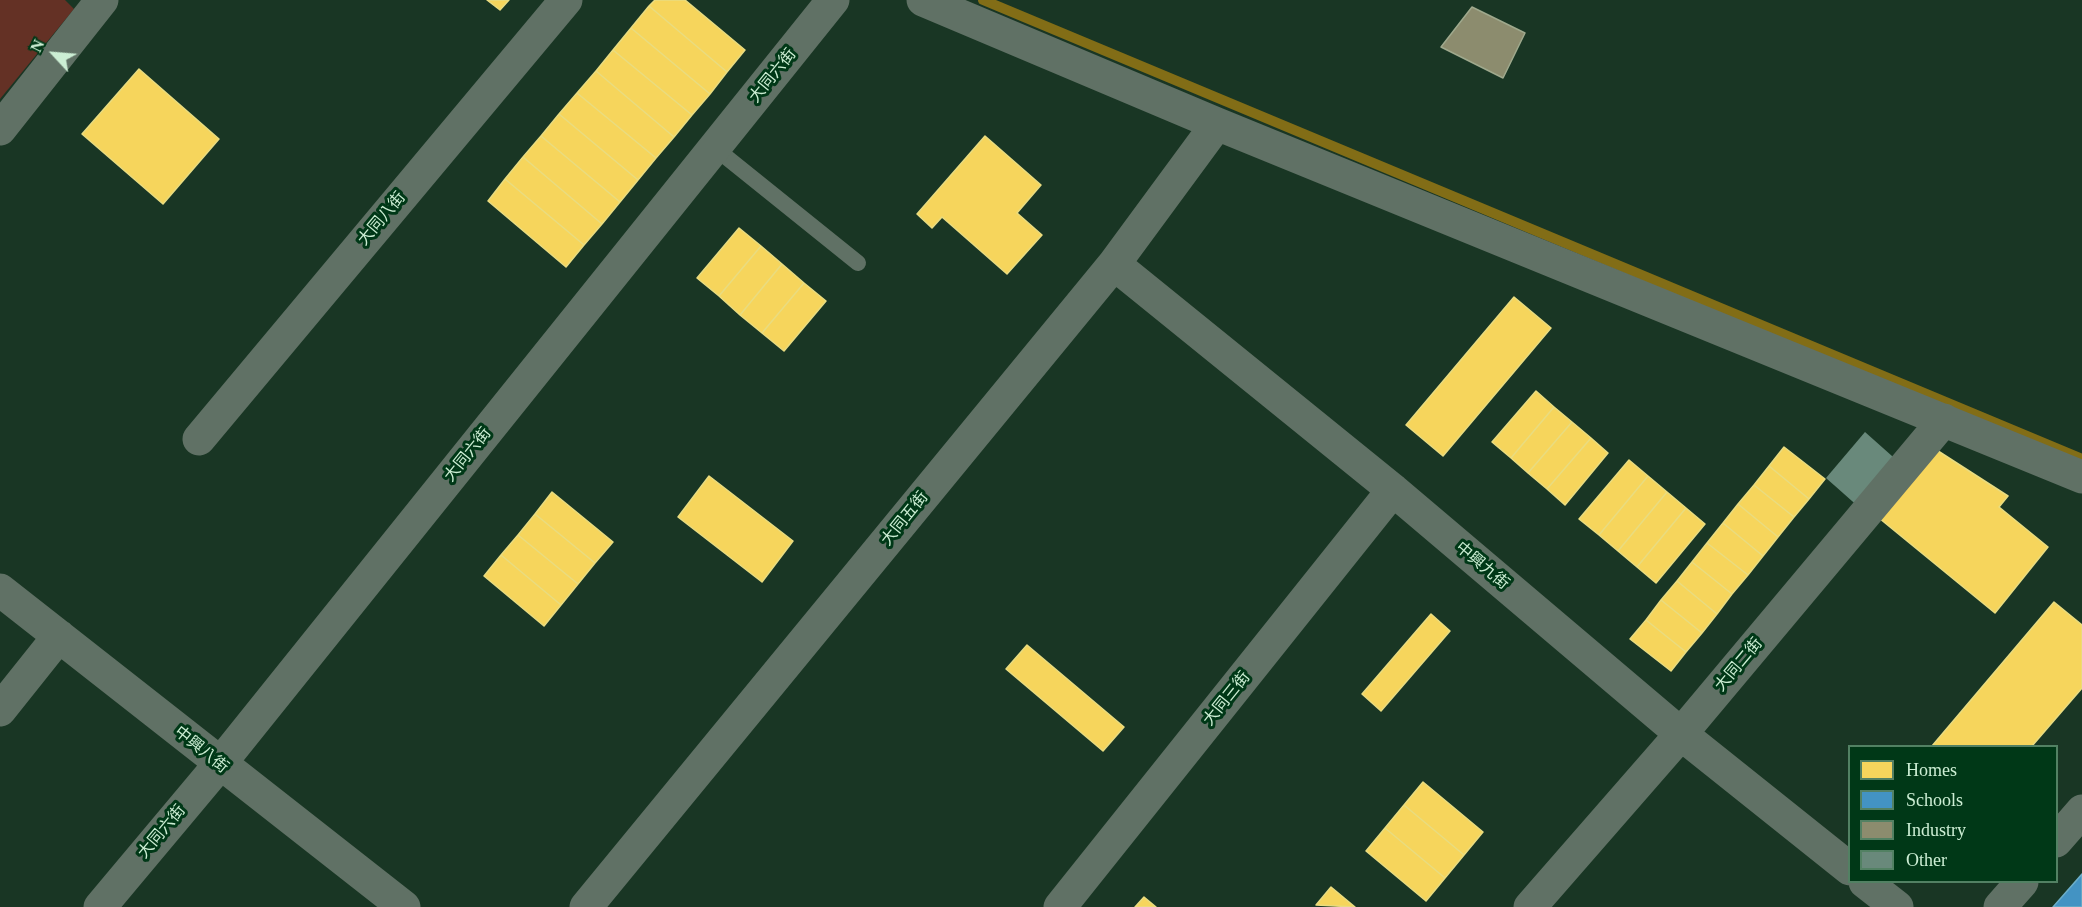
<!DOCTYPE html>
<html>
<head>
<meta charset="utf-8">
<style>
  body { margin:0 }
  #map { position:relative; width:2082px; height:907px; overflow:hidden; background:#193624; font-family:"Times New Roman",serif }
  canvas { display:block }
  .legend { position:absolute; left:1848px; top:745px; width:210px; height:138px; box-sizing:border-box; background:#003817; border:2px solid #528163; margin:0; padding:8px 10px; list-style:none; font-size:18px; color:#cceed4 }
  .legend li { display:flex; align-items:center; gap:12px; height:30px }
  .legend b { width:30px; border:2px solid #528163 }
  .north { position:absolute; left:24px; top:24px; width:60px; height:60px; -webkit-text-stroke:4px #003817; paint-order:stroke; rotate:296deg; font-size:16px; font-weight:700; line-height:24px; text-align:center; color:#cceed4 }
  .north::after { content:''; display:block; margin:auto; width:21px; height:27px; background:#cceed4; clip-path:polygon(50% 0,100% 100%,50% 72%,0 100%) }
</style>
</head>
<body>
<div id="map">
<canvas width="2082" height="907"></canvas>
<ul class="legend">
<li><b style="height:16px;background:#f6d55c"></b>Homes</li>
<li><b style="height:16px;background:#4393c3"></b>Schools</li>
<li><b style="height:16px;background:#8c8c6e"></b>Industry</li>
<li><b style="height:16px;background:#69897b"></b>Other</li>
</ul>
<div class="north">N</div>
</div>
<script>
const g = document.querySelector('canvas').getContext('2d');
g.lineJoin = 'round';
function paint(path, color) { g.fillStyle = color; g.fill(path, 'evenodd'); }
function trace(path, color, width, dash) { g.strokeStyle = color; g.lineWidth = width; g.lineCap = dash ? 'butt' : 'round'; g.setLineDash(dash || []); g.stroke(path); }
function drawText(font, color, halo, rows, align = 'center') {
  g.font = font + ' "Times New Roman","Noto Sans TC",serif'; g.lineWidth = 6; g.setLineDash([]); g.textBaseline = 'middle'; g.strokeStyle = halo; g.fillStyle = color; for (const [text, x, y, turn = 0] of rows) {
    g.save(); g.translate(x, y); g.rotate((+turn || 0) * Math.PI / 180); g.textAlign = isNaN(turn) ? turn : align; if (halo) g.strokeText(text, 0, 0); g.fillText(text, 0, 0); g.restore();
  }
}
const green = new Path2D(`
  M 0,0 L 65,0 L 74,9 L 0,99 Z`);
const homes = new Path2D(`
  M 487,0 L 509,0 L 500,10 Z
  M 655,0 L 685,0 L 745,50 L 727,72 L 649,6 Z
  M 649,6 L 727,72 L 710,94 L 631,28 Z
  M 631,28 L 710,94 L 692,115 L 613,50 Z
  M 613,50 L 692,115 L 674,137 L 596,71 Z
  M 139,69 L 219,139 L 163,204 L 82,134 Z
  M 596,71 L 674,137 L 656,158 L 577,93 Z
  M 577,93 L 656,158 L 638,180 L 559,114 Z
  M 559,114 L 638,180 L 620,202 L 541,136 Z
  M 541,136 L 620,202 L 602,224 L 523,157 Z
  M 985,136 L 1041,185 L 1017,213 L 1042,235 L 1007,274 L 942,217 L 932,228 L 917,214 Z
  M 523,157 L 602,224 L 584,245 L 505,179 Z
  M 505,179 L 584,245 L 566,267 L 488,201 Z
  M 739,228 L 761,246 L 719,296 L 697,278 Z
  M 761,246 L 782,264 L 740,315 L 719,296 Z
  M 782,264 L 804,283 L 762,333 L 740,315 Z
  M 804,283 L 826,301 L 784,351 L 762,333 Z
  M 1514,297 L 1551,328 L 1443,456 L 1406,425 Z
  M 1536,391 L 1554,407 L 1511,458 L 1492,442 Z
  M 1554,407 L 1572,422 L 1528,473 L 1511,458 Z
  M 1572,422 L 1591,438 L 1547,489 L 1528,473 Z
  M 1591,438 L 1608,453 L 1565,505 L 1547,489 Z
  M 1784,447 L 1825,479 L 1809,499 L 1769,466 Z
  M 1935,449 L 2008,496 L 1999,507 L 2048,547 L 1995,613 L 1879,518 Z
  M 1629,460 L 1648,476 L 1599,535 L 1579,519 Z
  M 1769,466 L 1809,499 L 1794,517 L 1754,485 Z
  M 709,476 L 793,541 L 762,582 L 678,517 Z
  M 1648,476 L 1667,492 L 1618,551 L 1599,535 Z
  M 1754,485 L 1794,517 L 1778,537 L 1738,504 Z
  M 552,492 L 613,542 L 595,563 L 535,514 Z
  M 1667,492 L 1686,508 L 1637,567 L 1618,551 Z
  M 1738,504 L 1778,537 L 1763,556 L 1723,523 Z
  M 1686,508 L 1705,524 L 1656,583 L 1637,567 Z
  M 535,514 L 595,563 L 578,584 L 518,535 Z
  M 1723,523 L 1763,556 L 1748,575 L 1707,543 Z
  M 518,535 L 578,584 L 561,605 L 501,555 Z
  M 1707,543 L 1748,575 L 1732,594 L 1692,562 Z
  M 501,555 L 561,605 L 544,626 L 484,576 Z
  M 1692,562 L 1732,594 L 1717,614 L 1677,581 Z
  M 1677,581 L 1717,614 L 1702,633 L 1661,600 Z
  M 1661,600 L 1702,633 L 1686,652 L 1646,620 Z
  M 2054,602 L 2082,625 L 2082,688 L 2032,746 L 1932,746 Z
  M 1431,614 L 1450,631 L 1381,711 L 1362,694 Z
  M 1646,620 L 1686,652 L 1671,671 L 1630,639 Z
  M 1027,645 L 1124,727 L 1103,751 L 1006,669 Z
  M 1423,782 L 1483,832 L 1464,855 L 1404,805 Z
  M 1404,805 L 1464,855 L 1445,878 L 1385,828 Z
  M 1385,828 L 1445,878 L 1426,901 L 1366,851 Z
  M 1331,887 L 1355,907 L 1316,905 Z
  M 1144,897 L 1156,907 L 1135,907 Z`);
const schools = new Path2D(`
  M 2082,874 L 2082,907 L 2053,907 Z`);
const industry = new Path2D(`
  M 1472,7 L 1525,33 L 1503,78 L 1441,47 Z`);
const stream = new Path2D(`
  M 983,0 L 2082,459`);
const building = new Path2D(`
  M 1865,432 L 1901,464 L 1861,509 L 1826,478 Z`);
const service = new Path2D(`
  M 715,148 L 858,263`);
const minor = new Path2D(`
  M 923,0 L 1217,124 L 2082,477
  M 0,129 L 102,0
  M 1114,264 L 1393,490 L 1681,734 L 1850,869
  M 199,439 L 566,0
  M 0,590 L 404,907
  M 0,710 L 59,636
  M 2056,841 L 2082,811
  M 1865,882 L 1897,907
  M 100,907 L 219,765 L 833,0
  M 586,907 L 1114,264 L 1217,124
  M 1060,907 L 1393,490
  M 1530,907 L 1681,734 L 1944,420
  M 2000,907 L 2022,882`);
const streetNames = [
  ["大同六街",773,76,-51],
  ["大同八街",382,219,-50],
  ["大同六街",468,455,-51],
  ["大同五街",905,519,-51],
  ["中興九街",1482,566,40],
  ["大同二街",1739,665,-50],
  ["大同三街",1227,699,-51],
  ["中興八街",201,750,39],
  ["大同六街",162,832,-50]
];
paint(green, '#643125');
paint(homes, '#f6d55c');
trace(homes, '#e9dc80', 1.5);
paint(schools, '#4393c3');
trace(schools, '#6caec8', 1.5);
paint(industry, '#8c8c6e');
trace(industry, '#9fa98d', 1.5);
trace(stream, '#826d16', 10);
paint(building, '#69897b');
trace(service, '#607165', 16);
trace(minor, '#607165', 33);
drawText('16px', '#cceed4', '#003817', streetNames);
</script>
</body>
</html>
